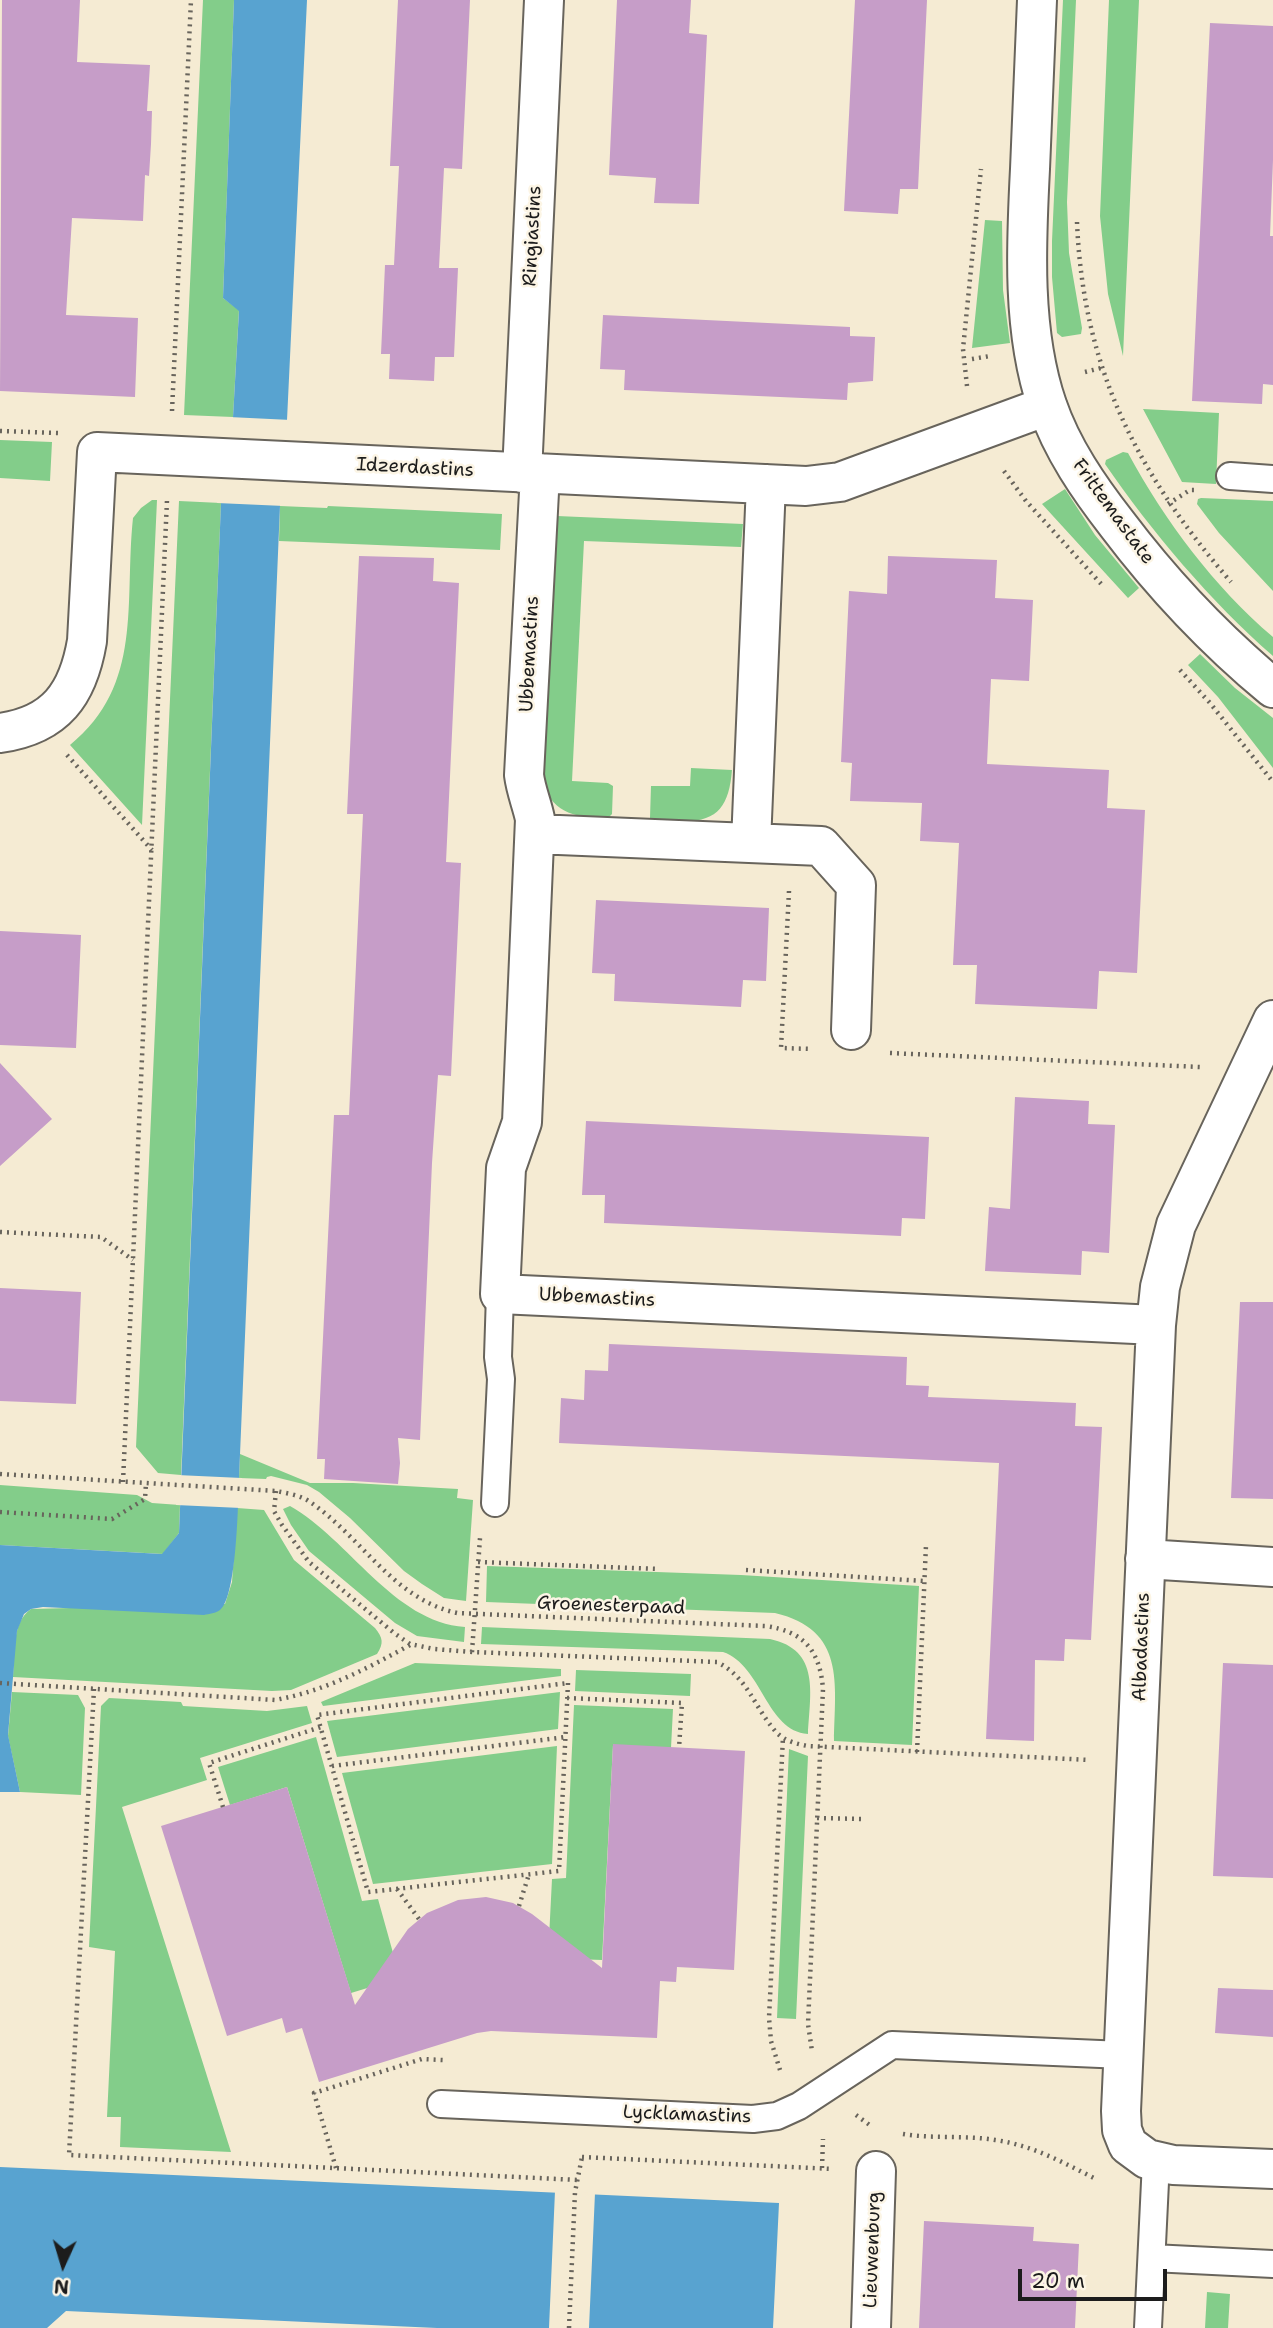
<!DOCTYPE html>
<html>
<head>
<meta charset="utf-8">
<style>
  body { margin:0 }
  #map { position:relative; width:1273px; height:2328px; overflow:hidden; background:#f5ebd3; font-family:"Shantell Sans",sans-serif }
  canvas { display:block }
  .north { position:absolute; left:28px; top:2230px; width:70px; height:70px; -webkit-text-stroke:5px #fcf5e5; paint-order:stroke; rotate:184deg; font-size:19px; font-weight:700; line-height:28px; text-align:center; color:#1c1c1c }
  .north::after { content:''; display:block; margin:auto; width:24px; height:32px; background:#1c1c1c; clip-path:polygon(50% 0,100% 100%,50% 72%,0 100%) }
  .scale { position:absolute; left:1018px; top:2269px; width:149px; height:32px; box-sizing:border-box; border:4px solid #1c1c1c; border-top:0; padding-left:9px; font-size:21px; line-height:24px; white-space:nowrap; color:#1c1c1c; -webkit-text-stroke:5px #fcf5e5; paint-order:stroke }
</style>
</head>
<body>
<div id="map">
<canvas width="1273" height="2328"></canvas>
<div class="north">N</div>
<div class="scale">20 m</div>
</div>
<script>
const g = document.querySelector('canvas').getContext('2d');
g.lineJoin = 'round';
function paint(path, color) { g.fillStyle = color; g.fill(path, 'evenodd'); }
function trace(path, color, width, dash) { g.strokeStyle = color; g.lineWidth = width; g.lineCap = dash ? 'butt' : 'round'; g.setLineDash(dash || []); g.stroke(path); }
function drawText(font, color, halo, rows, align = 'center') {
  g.font = font + ' "Shantell Sans",sans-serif'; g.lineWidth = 5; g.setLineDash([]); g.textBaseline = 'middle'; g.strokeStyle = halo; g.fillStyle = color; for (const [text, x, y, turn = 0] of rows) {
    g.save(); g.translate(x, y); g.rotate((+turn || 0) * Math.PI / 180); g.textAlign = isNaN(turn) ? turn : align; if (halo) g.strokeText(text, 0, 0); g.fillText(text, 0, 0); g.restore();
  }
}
const green = new Path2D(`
  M 203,0 L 234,0 L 223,298 L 239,310 L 233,417 L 184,415 Z
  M 1063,0 L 1076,0 L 1067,202 L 1069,253 L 1082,328 L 1081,334 L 1062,337 L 1057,333 L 1052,277 L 1052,241 Z
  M 1109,0 L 1139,0 L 1123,356 L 1108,294 L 1100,216 Z
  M 985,220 L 1002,221 L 1003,290 L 1010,343 L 972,348 Z
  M 1143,409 L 1219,413 L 1216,484 L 1182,482 Z
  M 0,440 L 52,442 L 50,481 L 0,478 Z
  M 1123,452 L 1128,453 C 1165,521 1214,587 1273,637 L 1273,656 C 1211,602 1151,531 1105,464 L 1106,460 Z
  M 1065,489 L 1095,535 L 1139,588 L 1128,598 L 1042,504 Z
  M 1201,498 L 1273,501 L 1273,591 L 1219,533 L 1197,504 L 1198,499 Z
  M 152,500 L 157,500 L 142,825 L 70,745 C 144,685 124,602 133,518 L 141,508 Z
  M 179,501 L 221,503 L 181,1475 L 158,1473 L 136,1447 Z
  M 280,506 L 327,508 L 328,506 L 502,514 L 500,550 L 279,541 Z
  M 557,516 L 743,524 L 741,547 L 584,541 L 572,781 L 608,783 L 613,786 L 612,814 L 608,818 C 578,817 554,816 543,783 Z
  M 1200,654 L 1235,688 L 1273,718 L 1273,768 L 1218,697 L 1188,665 Z
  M 691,768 L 732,770 C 729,807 717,823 679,821 C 669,820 660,820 650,818 L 651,786 L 690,786 Z
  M 240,1454 L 310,1483 L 353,1483 L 458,1489 L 457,1498 L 473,1500 L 466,1601 L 444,1598 L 422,1584 L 404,1571 L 350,1518 L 319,1492 L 307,1485 L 271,1476 L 267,1477 L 266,1479 L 239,1478 Z
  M 0,1485 L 137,1495 L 152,1503 L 180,1505 L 179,1533 L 163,1554 L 0,1545 Z
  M 290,1506 C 349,1539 393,1622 465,1627 L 464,1642 L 417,1636 L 395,1623 L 309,1551 L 291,1525 L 283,1509 Z
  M 237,1508 L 264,1510 L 294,1560 L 375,1628 C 383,1638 384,1643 377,1654 L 291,1690 L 272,1691 L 13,1677 C 15,1655 11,1623 31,1609 L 225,1604 L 232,1582 Z
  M 487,1566 L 741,1575 L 919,1586 L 912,1745 L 834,1741 C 835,1683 846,1630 775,1613 L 486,1602 Z
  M 482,1627 L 770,1639 C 821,1650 810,1694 808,1734 C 766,1731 762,1665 723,1652 L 481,1644 Z
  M 415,1663 L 561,1669 L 561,1676 L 323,1706 L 321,1702 Z
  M 576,1670 L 691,1674 L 690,1696 L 575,1691 Z
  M 12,1692 L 78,1695 L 85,1708 L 81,1795 L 20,1792 L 8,1736 Z
  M 560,1692 L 558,1729 L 337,1757 L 327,1721 Z
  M 109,1698 L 181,1702 L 183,1706 L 267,1711 L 307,1706 L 312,1723 L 200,1758 L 207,1780 L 122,1807 L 231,2152 L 120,2147 L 121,2117 L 107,2117 L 115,1951 L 89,1947 L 101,1706 Z
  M 574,1705 L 673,1709 L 671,1748 L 613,1745 L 602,1960 L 548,1958 L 552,1879 L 566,1878 Z
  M 316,1737 L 362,1901 L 378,1899 L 400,1978 L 351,1993 L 287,1787 L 230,1805 L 218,1767 Z
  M 557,1746 L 552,1864 L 373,1884 L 342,1773 Z
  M 789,1749 L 808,1756 L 796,2019 L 777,2018 Z
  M 1207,2292 L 1230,2294 L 1228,2328 L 1205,2328 Z`);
const water = new Path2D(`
  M 234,0 L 307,0 L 287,420 L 280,506 L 239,1478 C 238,1502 237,1597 220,1610 C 216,1613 209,1614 204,1615 L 43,1607 L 31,1609 L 24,1614 L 17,1631 L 8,1735 L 20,1792 L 0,1792 L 0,1545 L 162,1554 L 179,1533 L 221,503 L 233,417 L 239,311 L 223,298 Z
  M 0,2167 L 779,2203 L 773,2328 L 437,2328 L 66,2311 L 47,2328 L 0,2328 Z`);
const pier = new Path2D(`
  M 229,417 L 291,420 L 284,506 L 217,503 Z
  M 177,1475 L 242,1478 L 241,1508 L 176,1505 Z
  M 555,2191 L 595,2193 L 589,2328 L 549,2328 Z`);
const building = new Path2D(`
  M 2,0 L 80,0 L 77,62 L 150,65 L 147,111 L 152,111 L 151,144 L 149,176 L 145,175 L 143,221 L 72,218 L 66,315 L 138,318 L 135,397 L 0,391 Z
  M 398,0 L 470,0 L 462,169 L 444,168 L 439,268 L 458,268 L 454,357 L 435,357 L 434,381 L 389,379 L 390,354 L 381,354 L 385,265 L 394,265 L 399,166 L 390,166 Z
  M 617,0 L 691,0 L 689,33 L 707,35 L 699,204 L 654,203 L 656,178 L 609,175 Z
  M 855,0 L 927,0 L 918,189 L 900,189 L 898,214 L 844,211 Z
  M 1210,23 L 1273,26 L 1273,160 L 1270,236 L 1273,236 L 1273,385 L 1263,384 L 1262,404 L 1192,401 Z
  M 603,315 L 850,327 L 850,336 L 875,337 L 873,381 L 848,383 L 847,400 L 624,390 L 625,370 L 600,369 Z
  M 359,556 L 434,558 L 433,581 L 459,583 L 446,862 L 461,863 L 451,1076 L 438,1075 L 432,1163 L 420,1440 L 398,1438 L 400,1463 L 398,1484 L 324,1479 L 325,1459 L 317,1459 L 334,1115 L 349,1115 L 356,965 L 363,814 L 347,814 Z
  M 888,556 L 997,560 L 995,598 L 1033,600 L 1029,681 L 991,679 L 987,764 L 1109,770 L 1107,808 L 1145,810 L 1137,973 L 1099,971 L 1097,1009 L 975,1004 L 977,965 L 953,965 L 959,843 L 920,841 L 922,803 L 850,801 L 852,763 L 841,762 L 849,591 L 887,594 Z
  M 596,900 L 769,908 L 766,981 L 743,980 L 741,1007 L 614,1001 L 615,974 L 592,973 Z
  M 0,931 L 81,935 L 76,1048 L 0,1045 Z
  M 0,1063 L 52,1119 L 0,1166 Z
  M 1015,1097 L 1089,1101 L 1088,1124 L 1115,1125 L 1109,1253 L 1082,1251 L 1081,1275 L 985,1271 L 989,1207 L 1010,1209 Z
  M 586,1121 L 929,1137 L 925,1219 L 902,1218 L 901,1236 L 604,1223 L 605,1195 L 582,1195 Z
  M 0,1288 L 81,1292 L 76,1404 L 0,1401 Z
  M 1240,1302 L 1273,1302 L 1273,1499 L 1231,1498 Z
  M 609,1344 L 907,1357 L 906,1385 L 929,1386 L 928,1397 L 1076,1403 L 1075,1426 L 1102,1427 L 1091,1640 L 1065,1639 L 1064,1661 L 1035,1660 L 1034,1741 L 986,1739 L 999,1463 L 559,1443 L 561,1398 L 584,1400 L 585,1370 L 608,1371 Z
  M 1223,1663 L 1273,1665 L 1273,1878 L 1213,1876 Z
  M 613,1744 L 745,1751 L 734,1970 L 677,1967 L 676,1982 L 660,1981 L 657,2038 L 491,2031 L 477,2033 L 319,2082 L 302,2028 L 286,2033 L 282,2018 L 227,2036 L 161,1826 L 287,1787 L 355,2005 L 408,1929 L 427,1913 L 458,1900 L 486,1897 L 513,1903 L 532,1914 L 602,1968 Z
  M 1218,1988 L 1273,1990 L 1273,2037 L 1215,2033 Z
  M 924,2221 L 1034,2227 L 1033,2241 L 1079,2244 L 1075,2328 L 919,2328 Z`);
const path = new Path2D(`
  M 1077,222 C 1083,368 1137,473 1231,582
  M 972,359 L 990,356
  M 1085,372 L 1101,368
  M 967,386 L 963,349 L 981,169
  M 172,411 L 191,0
  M 0,431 L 58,433
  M 1004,471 L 1026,501 L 1103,586
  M 1168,504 L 1190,490 L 1195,490
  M 1180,670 L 1210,703 L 1273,782
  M 67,755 L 152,850
  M 789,891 L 781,1048 L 812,1049
  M 890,1053 L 1200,1067
  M 0,1232 L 101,1237 L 133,1260
  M 0,1474 L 276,1491 C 286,1493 298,1495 307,1500 C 360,1534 392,1599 457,1613 L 765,1626 C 804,1631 820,1651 823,1689 L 808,2024 L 812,2051
  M 123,1482 L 167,500
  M 276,1491 L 274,1511 L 282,1525 L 309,1562 L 394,1633 L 410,1644 L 434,1649 L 472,1652 L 717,1662 C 749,1678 754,1708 777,1733 C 785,1741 797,1744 808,1746 L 1090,1760
  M 0,1512 L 112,1519 L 145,1499 L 146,1483
  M 478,1562 L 659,1569
  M 746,1570 L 924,1581
  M 472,1652 L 480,1538
  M 0,1683 L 275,1700 C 325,1691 366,1669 410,1645
  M 568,1683 L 559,1871 L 368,1892 L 317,1715 Z
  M 94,1689 L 69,2155 L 578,2180
  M 567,1698 L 682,1703 L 679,1748
  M 917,1752 L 926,1545
  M 332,1766 L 566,1737
  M 223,1807 L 209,1763 L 321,1727
  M 817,1818 L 862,1819
  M 397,1889 L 419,1919
  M 519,1906 L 529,1874
  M 780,2070 L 771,2041 L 769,2018 L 783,1737
  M 856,2115 L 871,2126
  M 903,2134 C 934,2139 965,2135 995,2140 C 1032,2145 1064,2163 1096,2179
  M 582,2157 L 833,2169
  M 336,2168 L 314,2093 L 422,2059 L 443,2060 L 443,2064
  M 822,2168 L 823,2139
  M 569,2328 L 575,2192 L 582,2157`);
const lane = new Path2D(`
  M 1230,476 L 1273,479
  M 495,1503 L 501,1379 L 498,1357 L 500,1294
  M 441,2104 L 753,2119 L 777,2116 L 799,2106 L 892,2045 L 1123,2055
  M 1152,2258 L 1273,2264
  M 1148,2328 L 1156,2161`);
const street = new Path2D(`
  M 522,473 L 544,0
  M 540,473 L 524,775 C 526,791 532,804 535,819 L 522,1122 L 506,1168 L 500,1294 L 1156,1325
  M 0,733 C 56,725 78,694 87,641 L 97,452 L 806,486 L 840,482 L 1047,406
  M 535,834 L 821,846 L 856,885 L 851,1030
  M 751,843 L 766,484
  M 1273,1020 L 1176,1225 L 1160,1287 L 1156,1325 L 1121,2111 L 1122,2130 L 1128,2145 L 1147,2159 L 1173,2165 L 1273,2169
  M 1145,1559 L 1273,1567
  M 871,2328 L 876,2171`);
const secondary = new Path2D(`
  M 1037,0 C 1035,56 1032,113 1030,169 C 1026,246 1022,332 1047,405 C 1062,449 1089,488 1117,524 C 1163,585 1214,639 1273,688`);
const streetNames = [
  ["Ringiastins",533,236,-87],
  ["Idzerdastins",415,468,3],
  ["Frittemastate",1113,512,54],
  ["Ubbemastins",530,654,-87],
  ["Ubbemastins",597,1298,3],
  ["Groenesterpaad",611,1606,2],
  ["Albadastins",1142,1647,-88],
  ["Lycklamastins",687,2115,2],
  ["Lieuwenburg",873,2250,-88]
];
paint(green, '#83cd8a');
paint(water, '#58a3d0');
paint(pier, '#f5ebd3');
paint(building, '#c69dc8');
trace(lane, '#68645c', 30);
trace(street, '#68645c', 42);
trace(secondary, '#68645c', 42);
trace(path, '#68645c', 4.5, [2, 5]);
trace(lane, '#fff', 26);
trace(street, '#fff', 38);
trace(secondary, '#fff', 38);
drawText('19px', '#1c1c1c', '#fcf5e5', streetNames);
</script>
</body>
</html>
